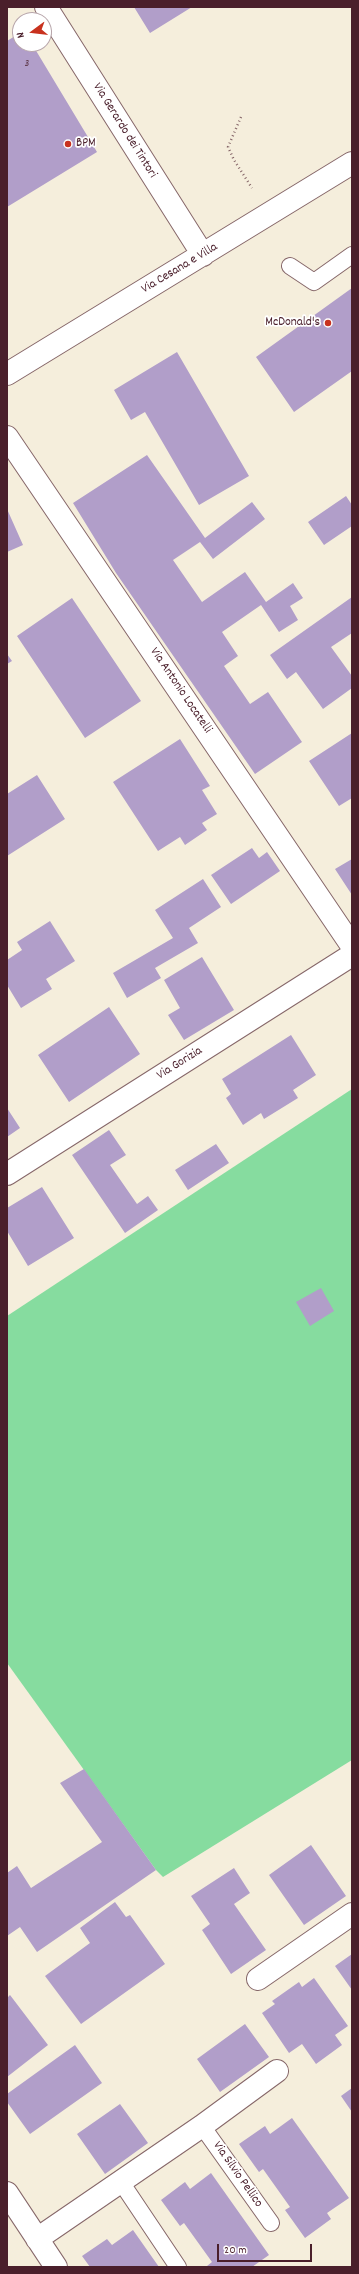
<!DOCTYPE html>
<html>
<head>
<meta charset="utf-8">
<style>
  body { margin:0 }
  #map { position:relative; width:359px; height:2274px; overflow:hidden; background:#f5eedc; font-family:Dekko,sans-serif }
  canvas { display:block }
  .frame { position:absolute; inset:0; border:8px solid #4a1f2b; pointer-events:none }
  .north { position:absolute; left:12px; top:12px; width:40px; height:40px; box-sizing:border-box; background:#fff; border:1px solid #b7a5aa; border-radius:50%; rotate:255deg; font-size:11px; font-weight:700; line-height:16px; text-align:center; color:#4a1f2b }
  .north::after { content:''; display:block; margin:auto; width:14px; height:18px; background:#c8321e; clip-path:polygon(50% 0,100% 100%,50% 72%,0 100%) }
  .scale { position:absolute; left:217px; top:2244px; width:95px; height:18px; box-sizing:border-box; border:2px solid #4a1f2b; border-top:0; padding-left:5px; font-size:12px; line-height:14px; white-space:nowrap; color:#4a1f2b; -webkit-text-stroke:3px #fff; paint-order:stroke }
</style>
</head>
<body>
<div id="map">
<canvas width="359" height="2274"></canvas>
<div class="frame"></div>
<div class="north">N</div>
<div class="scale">20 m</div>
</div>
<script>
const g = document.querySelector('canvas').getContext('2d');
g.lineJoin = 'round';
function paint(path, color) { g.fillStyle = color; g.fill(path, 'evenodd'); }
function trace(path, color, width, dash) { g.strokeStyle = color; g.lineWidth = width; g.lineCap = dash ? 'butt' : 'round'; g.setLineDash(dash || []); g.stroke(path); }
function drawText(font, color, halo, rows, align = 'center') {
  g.font = font + ' Dekko,sans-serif'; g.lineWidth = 3.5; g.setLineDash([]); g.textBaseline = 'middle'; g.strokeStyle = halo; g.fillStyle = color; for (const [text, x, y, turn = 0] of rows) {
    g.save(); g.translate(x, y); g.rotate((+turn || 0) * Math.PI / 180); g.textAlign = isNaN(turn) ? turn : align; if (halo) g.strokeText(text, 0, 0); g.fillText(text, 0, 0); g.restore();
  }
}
const green = new Path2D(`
  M 352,1089 L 352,1760 L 163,1877 L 156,1870 L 7,1663 L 7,1316 Z`);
const building = new Path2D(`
  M 134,7 L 192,7 L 150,33 Z
  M 20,33 L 20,44 L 32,44 L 97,152 L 7,207 L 7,41 Z
  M 352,288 L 352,371 L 294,412 L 256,357 Z
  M 177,352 L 249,476 L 199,505 L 145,412 L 131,420 L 114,390 Z
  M 147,455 L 205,538 L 252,502 L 265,519 L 213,559 L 200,542 L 173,560 L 202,602 L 245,572 L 266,602 L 293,583 L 303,598 L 290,606 L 298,620 L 279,632 L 261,605 L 222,632 L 238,656 L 224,666 L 250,704 L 268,692 L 302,742 L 255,774 L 116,573 L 73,503 Z
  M 346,496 L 352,505 L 352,526 L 324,545 L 308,522 Z
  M 7,509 L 23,545 L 7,552 Z
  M 352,597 L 352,633 L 331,647 L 352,676 L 352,688 L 323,709 L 296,672 L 287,679 L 270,655 Z
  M 72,598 L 141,701 L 85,738 L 17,636 Z
  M 7,654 L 12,661 L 7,664 Z
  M 352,733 L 352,798 L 339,806 L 309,761 Z
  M 180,739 L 210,786 L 202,790 L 217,814 L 202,823 L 207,830 L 185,845 L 180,837 L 158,851 L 113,782 Z
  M 37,775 L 65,819 L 7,856 L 7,794 Z
  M 252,848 L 259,858 L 267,852 L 280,871 L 231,904 L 211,875 Z
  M 352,859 L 352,895 L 335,869 Z
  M 203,879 L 221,907 L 189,928 L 198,943 L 155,968 L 161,978 L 127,998 L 113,973 L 173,938 L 155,910 Z
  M 50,921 L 75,961 L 46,979 L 52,989 L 21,1008 L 7,985 L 7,960 L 22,950 L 17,942 Z
  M 202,957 L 234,1010 L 184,1040 L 168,1015 L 180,1008 L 164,980 Z
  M 109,1007 L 140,1054 L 69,1102 L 38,1055 Z
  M 291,1035 L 316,1075 L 293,1090 L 298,1098 L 264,1119 L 261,1113 L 243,1125 L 226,1098 L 231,1094 L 222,1079 Z
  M 7,1108 L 20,1128 L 7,1137 Z
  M 109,1130 L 126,1155 L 110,1165 L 137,1204 L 148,1196 L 158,1210 L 125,1233 L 72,1155 Z
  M 216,1144 L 229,1163 L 188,1190 L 175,1170 Z
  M 42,1187 L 74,1238 L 28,1266 L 7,1231 L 7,1208 Z
  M 321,1288 L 334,1311 L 310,1326 L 296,1302 Z
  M 84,1769 L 156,1870 L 37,1952 L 20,1927 L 7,1936 L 7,1873 L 17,1866 L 31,1888 L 102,1842 L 60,1783 Z
  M 311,1845 L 346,1896 L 304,1925 L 269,1875 Z
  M 234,1868 L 250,1893 L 234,1904 L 266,1950 L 231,1974 L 202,1930 L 210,1924 L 191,1896 Z
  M 115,1902 L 126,1917 L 130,1915 L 165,1964 L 81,2024 L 45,1976 L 90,1943 L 80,1928 Z
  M 352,1954 L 352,1990 L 335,1966 Z
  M 314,1978 L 348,2026 L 335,2035 L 342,2045 L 316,2064 L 302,2044 L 289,2053 L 262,2013 L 275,2004 L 272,2001 L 299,1982 L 302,1987 Z
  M 10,1995 L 48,2045 L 7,2077 L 7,1998 Z
  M 245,2024 L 269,2057 L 220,2092 L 197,2059 Z
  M 75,2045 L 102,2083 L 30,2134 L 7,2102 L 7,2094 Z
  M 352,2088 L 352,2112 L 341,2096 Z
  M 120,2104 L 148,2143 L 105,2174 L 77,2134 Z
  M 292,2118 L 349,2198 L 327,2213 L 331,2219 L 305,2238 L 285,2210 L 290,2207 L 263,2169 L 259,2172 L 239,2144 L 265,2126 L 270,2134 Z
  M 211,2173 L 269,2255 L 252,2267 L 208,2267 L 207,2266 L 212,2262 L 184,2223 L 180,2226 L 161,2200 L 185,2182 L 190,2189 Z
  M 133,2230 L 159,2267 L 90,2267 L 82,2256 L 107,2239 L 112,2245 Z`);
const path = new Path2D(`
  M 241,117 L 228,147 L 234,160 L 252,188`);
const lane = new Path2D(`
  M 290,266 L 314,282 L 352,255
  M 202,2126 L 271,2223
  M 121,2182 L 178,2267`);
const street = new Path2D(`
  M 7,437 L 352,946
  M 7,1174 L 352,955
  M 258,1979 L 352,1914
  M 7,2193 L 56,2267
  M 37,2239 L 202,2126 L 277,2071`);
const secondary = new Path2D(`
  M 46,7 L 203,255
  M 7,374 L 352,163`);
const markers = [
  [68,144,4,"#c8321e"],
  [328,323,4,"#c8321e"]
];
const numberNames = [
  ["3",27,64]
];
const streetNames = [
  ["Via Gerardo dei Tintori",124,131,58],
  ["Via Cesana e Villa",180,269,-31],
  ["Via Antonio Locatelli",180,691,56],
  ["Via Gorizia",180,1064,-32],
  ["Via Silvio Pellico",237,2175,55]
];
const poiNames = [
  ["BPM",76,144],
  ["McDonald's",320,323,"right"]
];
paint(green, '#86dc9f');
paint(building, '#b19ec9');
trace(lane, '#866769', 18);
trace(street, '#866769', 24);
trace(secondary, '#866769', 24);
trace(path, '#866769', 2.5, [1, 3]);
trace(lane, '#fff', 16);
trace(street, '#fff', 22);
trace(secondary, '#fff', 22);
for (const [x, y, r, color] of markers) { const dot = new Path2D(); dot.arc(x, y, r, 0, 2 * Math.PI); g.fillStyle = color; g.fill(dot); trace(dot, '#fff', 1.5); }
drawText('11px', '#643f52', null, numberNames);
drawText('13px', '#4a1f2b', '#fff', streetNames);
drawText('13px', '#4a1f2b', '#fff', poiNames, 'left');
</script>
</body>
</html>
